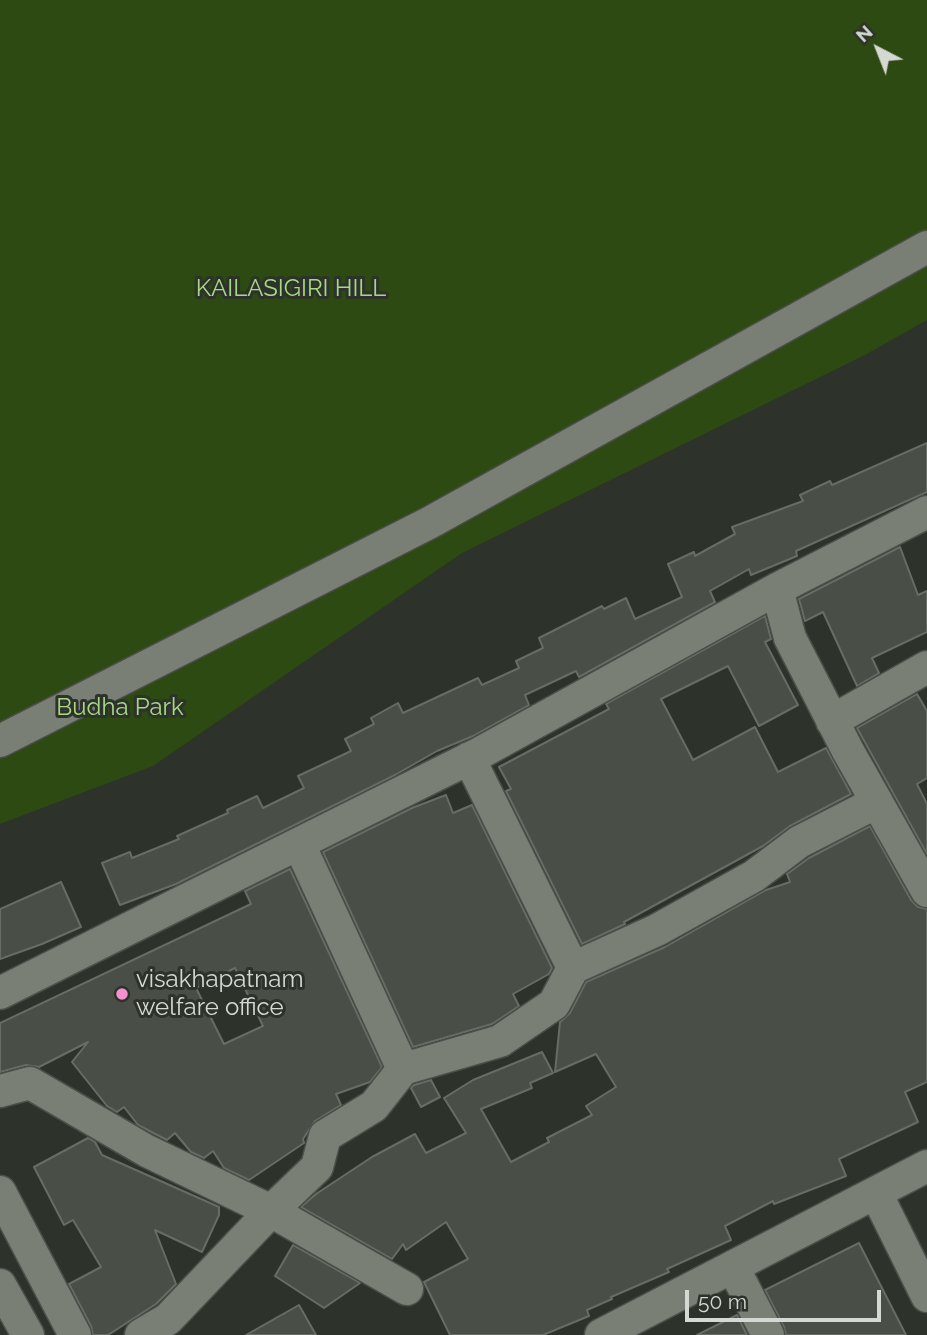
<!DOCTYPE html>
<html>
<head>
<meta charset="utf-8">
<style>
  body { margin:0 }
  #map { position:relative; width:927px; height:1335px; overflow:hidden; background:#2d322a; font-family:Raleway,sans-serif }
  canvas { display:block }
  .north { position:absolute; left:843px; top:14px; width:70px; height:70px; -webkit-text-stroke:5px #2d322a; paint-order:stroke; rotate:318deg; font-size:19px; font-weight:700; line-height:28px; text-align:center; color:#d5d8d3 }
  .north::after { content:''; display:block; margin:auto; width:24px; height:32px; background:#d5d8d3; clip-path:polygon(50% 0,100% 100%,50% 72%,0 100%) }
  .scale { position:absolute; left:685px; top:1290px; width:196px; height:32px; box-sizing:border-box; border:4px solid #d5d8d3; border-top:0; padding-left:9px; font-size:21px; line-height:24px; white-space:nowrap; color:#d5d8d3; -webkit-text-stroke:5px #2d322a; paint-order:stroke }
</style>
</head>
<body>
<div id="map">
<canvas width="927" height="1335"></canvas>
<div class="north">N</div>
<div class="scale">50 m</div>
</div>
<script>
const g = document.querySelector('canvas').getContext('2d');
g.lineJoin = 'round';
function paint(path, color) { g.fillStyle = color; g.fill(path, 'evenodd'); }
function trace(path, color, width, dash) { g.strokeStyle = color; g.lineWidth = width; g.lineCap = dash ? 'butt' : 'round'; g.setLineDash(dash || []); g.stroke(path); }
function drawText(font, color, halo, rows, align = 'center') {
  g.font = font + ' Raleway,sans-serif'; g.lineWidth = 6; g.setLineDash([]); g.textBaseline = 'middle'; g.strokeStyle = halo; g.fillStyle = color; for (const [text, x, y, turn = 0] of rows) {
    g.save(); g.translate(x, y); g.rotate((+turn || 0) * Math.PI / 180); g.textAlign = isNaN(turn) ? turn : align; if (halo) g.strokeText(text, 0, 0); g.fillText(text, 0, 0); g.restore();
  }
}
const green = new Path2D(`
  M 0,0 L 927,0 L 927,320 L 865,355 L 462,553 L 153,766 L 0,824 Z`);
const building = new Path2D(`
  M 927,443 L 927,492 L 796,551 L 797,556 L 751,575 L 749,569 L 710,591 L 715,602 L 579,677 L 576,671 L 525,695 L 529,705 L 473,736 L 437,751 L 395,775 L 176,884 L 120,905 L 102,863 L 130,852 L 132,858 L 179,839 L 177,836 L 228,813 L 227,810 L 257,796 L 263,808 L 304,788 L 298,776 L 351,751 L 345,739 L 374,724 L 371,718 L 398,703 L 403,713 L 478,678 L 482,685 L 519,668 L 516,661 L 543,648 L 539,638 L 602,606 L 604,609 L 626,598 L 635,619 L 682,597 L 668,564 L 694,552 L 695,556 L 735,534 L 732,527 L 803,501 L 800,495 L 830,481 L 832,485 Z
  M 900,547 L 918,595 L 927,591 L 927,632 L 872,658 L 879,673 L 857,686 L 823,612 L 805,621 L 799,599 Z
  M 765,616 L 771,639 L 765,642 L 798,705 L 759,726 L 728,666 L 661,699 L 693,760 L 755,727 L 778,772 L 826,748 L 851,794 L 790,826 L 763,846 L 624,922 L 625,924 L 582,944 L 506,791 L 511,789 L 499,767 L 609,709 L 606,704 Z
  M 917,694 L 927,711 L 927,778 L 917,784 L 927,804 L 927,854 L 857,728 Z
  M 446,795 L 453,813 L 472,805 L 552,968 L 549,974 L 513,994 L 519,1006 L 492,1024 L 413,1047 L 323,852 L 412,808 Z
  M 870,826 L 911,900 L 918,907 L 927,909 L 927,1082 L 905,1092 L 918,1122 L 839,1159 L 846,1176 L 774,1204 L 773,1201 L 725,1226 L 731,1240 L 667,1269 L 669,1272 L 611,1297 L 612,1299 L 587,1310 L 589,1316 L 543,1335 L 450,1335 L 424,1282 L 468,1259 L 446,1222 L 406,1250 L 403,1244 L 392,1259 L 301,1207 L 316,1194 L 372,1157 L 415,1134 L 426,1153 L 466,1133 L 444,1098 L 473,1080 L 542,1052 L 553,1073 L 530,1083 L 532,1088 L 481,1109 L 511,1162 L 549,1142 L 547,1138 L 592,1115 L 586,1106 L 616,1087 L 596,1054 L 555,1072 L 560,1022 L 570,1013 L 586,982 L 665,947 L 766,890 L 790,882 L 787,874 L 809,858 Z
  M 290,869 L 382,1067 L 370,1082 L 336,1094 L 341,1105 L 315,1121 L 303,1139 L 304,1143 L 249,1180 L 224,1168 L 213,1151 L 204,1158 L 191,1152 L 175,1133 L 167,1140 L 138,1125 L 124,1107 L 117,1112 L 107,1106 L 72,1062 L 88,1042 L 39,1067 L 26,1065 L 0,1072 L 0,1023 L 251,904 L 245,891 ZM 235,968 L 263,1026 L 224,1044 L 196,988 Z
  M 61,882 L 81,927 L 42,944 L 0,959 L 0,909 Z
  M 431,1080 L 440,1097 L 421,1107 L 411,1088 L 414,1085 Z
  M 88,1138 L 95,1142 L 102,1155 L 219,1207 L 219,1215 L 202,1252 L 155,1230 L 176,1284 L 156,1304 L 108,1335 L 93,1335 L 91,1326 L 69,1284 L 101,1267 L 73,1220 L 64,1225 L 34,1167 Z
  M 859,1243 L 906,1335 L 786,1335 L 784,1327 L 765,1290 Z
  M 293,1245 L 360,1283 L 324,1308 L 275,1276 Z
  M 299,1305 L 316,1335 L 246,1335 Z
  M 737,1315 L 747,1335 L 697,1335 Z`);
const minor = new Path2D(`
  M 777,589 L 790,638 L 848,751 L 927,891
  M 832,721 L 927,667
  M 0,741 L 429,523 L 927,247
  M 469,758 L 573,968 L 657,930 L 754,876 L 799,842 L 877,802
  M 299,844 L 403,1069 L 500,1041 L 554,1004 L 573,968
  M 0,993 L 480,753 L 777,589 L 927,512
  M 0,1091 L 30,1083 L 147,1151 L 271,1211 L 407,1289
  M 0,1192 L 75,1335
  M 876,1193 L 927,1296
  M 733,1267 L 768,1335
  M 0,1285 L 28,1335
  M 141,1335 L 168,1319 L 271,1211 L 317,1167 L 325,1136 L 374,1106 L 403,1069
  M 601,1335 L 927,1166`);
const markers = [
  [122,994,7,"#f690cf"]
];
const parkNames = [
  ["KAILASIGIRI HILL",291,289],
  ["Budha Park",120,708]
];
const poiNames = [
  ["visakhapatnam",136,980],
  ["welfare office",136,1008]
];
paint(green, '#2c4a12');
paint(building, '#494e46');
trace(building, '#676c64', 2);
trace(minor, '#4b4e49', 35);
trace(minor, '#7a7f76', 32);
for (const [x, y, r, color] of markers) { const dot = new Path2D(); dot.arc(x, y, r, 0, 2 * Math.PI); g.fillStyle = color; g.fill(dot); trace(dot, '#2d322a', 2.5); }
drawText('24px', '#a7d885', '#2d322a', parkNames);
drawText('24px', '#d5d8d3', '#2d322a', poiNames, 'left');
</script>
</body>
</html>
